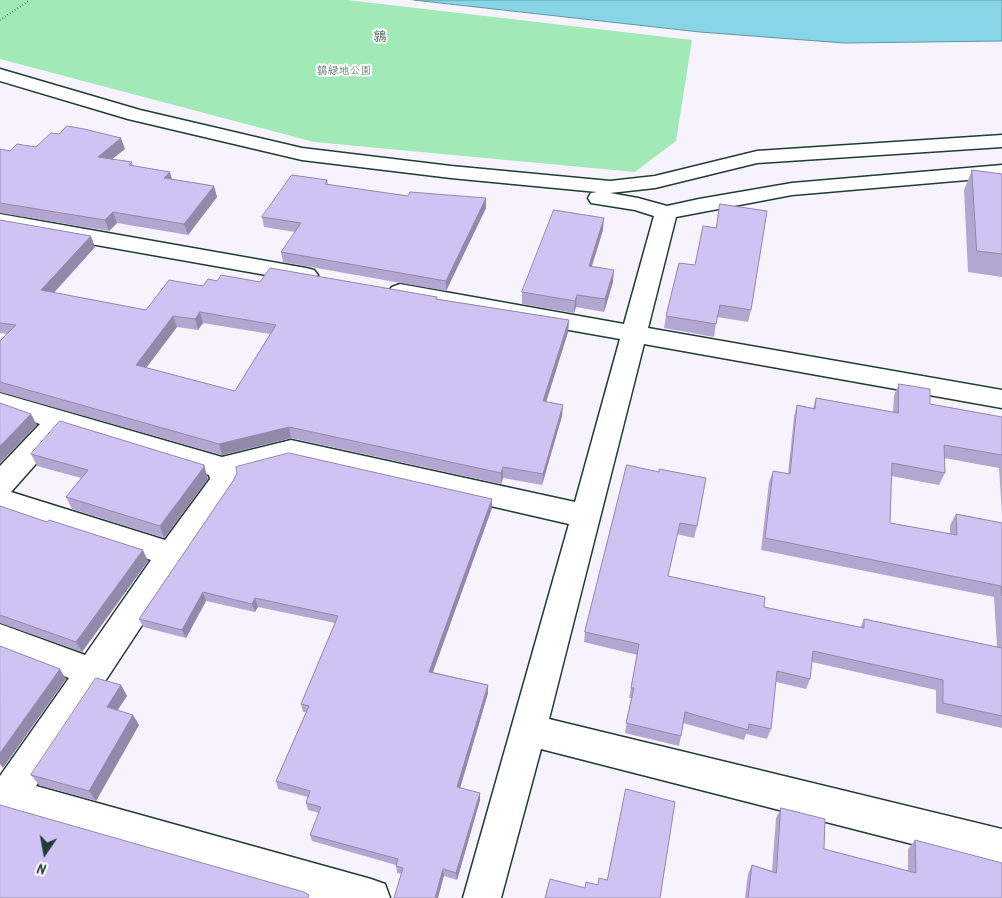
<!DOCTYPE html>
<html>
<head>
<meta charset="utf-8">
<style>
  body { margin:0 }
  #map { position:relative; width:1002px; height:898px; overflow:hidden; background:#f6f3fd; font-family:Kalam,sans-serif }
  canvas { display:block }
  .north { position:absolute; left:20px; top:828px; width:50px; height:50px; -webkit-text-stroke:4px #fff; paint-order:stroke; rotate:192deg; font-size:14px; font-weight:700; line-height:20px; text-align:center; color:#1f3d34 }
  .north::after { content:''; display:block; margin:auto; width:18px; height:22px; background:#1f3d34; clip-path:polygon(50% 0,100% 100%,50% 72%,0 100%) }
</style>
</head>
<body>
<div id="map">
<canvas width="1002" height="898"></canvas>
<div class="north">N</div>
</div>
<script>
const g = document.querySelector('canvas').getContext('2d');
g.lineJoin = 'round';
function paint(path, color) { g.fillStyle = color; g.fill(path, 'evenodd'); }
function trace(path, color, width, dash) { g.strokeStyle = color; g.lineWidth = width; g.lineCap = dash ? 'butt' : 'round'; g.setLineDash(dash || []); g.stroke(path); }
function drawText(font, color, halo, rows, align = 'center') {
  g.font = font + ' Kalam,"Klee One",sans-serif'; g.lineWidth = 4; g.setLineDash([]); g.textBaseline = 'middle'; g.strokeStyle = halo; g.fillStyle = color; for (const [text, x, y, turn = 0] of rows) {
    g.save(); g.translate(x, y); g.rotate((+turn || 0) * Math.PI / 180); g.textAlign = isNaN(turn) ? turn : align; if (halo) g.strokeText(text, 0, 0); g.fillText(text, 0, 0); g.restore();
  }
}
const green = new Path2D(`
  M 0,0 L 347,0 L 692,40 L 676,141 L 635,172 L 314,142 L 0,59 Z`);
const water = new Path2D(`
  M 414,0 L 1002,0 L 1002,41 L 844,43 L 700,32 Z`);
const path = new Path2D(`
  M 0,20 L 30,0`);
const minor = new Path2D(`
  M 0,69 L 140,110 L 302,148 L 451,166 L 610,181 L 655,176 L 757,151 L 1002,135 L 1002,147 L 757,163 L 655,188 L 610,193 L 638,198 L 667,206 L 699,199 L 792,183 L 1002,165 L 1002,177 L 792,195 L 676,217 L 648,328 L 1002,390 L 1002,408 L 644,344 L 549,719 L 1002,829 L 1002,867 L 541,749 L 501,898 L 463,898 L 569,524 L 291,460 L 237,475 L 238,481 L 234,489 L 183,563 L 36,786 L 371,879 L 385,884 L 390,898 L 304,898 L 0,810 L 0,776 L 69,678 L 0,652 L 0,624 L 85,655 L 151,560 L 0,511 L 0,466 L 40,424 L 0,411 L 0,393 L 222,457 L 291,440 L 575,502 L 620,339 L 400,300 L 392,297 L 388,292 L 392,287 L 400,284 L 624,324 L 654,216 L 635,210 L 591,203 L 588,198 L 591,193 L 597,192 L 451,178 L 302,160 L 128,119 L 0,81 ZM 65,431 L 209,475 L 210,479 L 165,540 L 11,492 Z
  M 0,214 L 306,268 L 314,270 L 318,275 L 314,280 L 306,282 L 0,228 Z`);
const wall = new Path2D(`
  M 36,147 L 125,149 L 112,159 L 132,162 L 133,166 L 172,179 L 214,186 L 217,197 L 188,235 L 117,223 L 109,231 L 0,213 L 0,149 L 10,151 Z
  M 972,170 L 1002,174 L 1002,277 L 968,272 L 964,190 Z
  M 327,180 L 328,185 L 408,196 L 486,198 L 486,208 L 446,291 L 283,262 L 281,252 L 295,232 L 264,227 L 262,217 Z
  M 0,220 L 95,247 L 54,293 L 146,310 L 203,286 L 217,281 L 260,282 L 437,299 L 569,320 L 568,332 L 546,402 L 562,416 L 542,485 L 503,478 L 501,484 L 291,438 L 222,455 L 0,392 L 0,341 L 7,334 L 0,333 ZM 203,323 L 270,334 L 235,391 L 146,368 L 177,327 L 198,330 Z
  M 603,230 L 592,266 L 613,282 L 604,312 L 576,307 L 574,313 L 522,304 L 522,292 Z
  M 679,263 L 751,310 L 748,322 L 717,317 L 714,337 L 664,328 L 666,316 Z
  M 899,384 L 930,404 L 1002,417 L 1002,514 L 999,468 L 944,458 L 945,473 L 939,485 L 891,476 L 890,523 L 950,534 L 950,525 L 956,514 L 1002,523 L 1002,728 L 936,713 L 936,690 L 812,662 L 810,679 L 806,689 L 776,682 L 771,729 L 767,739 L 746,734 L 744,740 L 683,723 L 681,736 L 679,746 L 625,733 L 631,698 L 629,698 L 637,655 L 584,642 L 585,632 L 627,465 L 697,526 L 694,538 L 677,534 L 668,576 L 764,607 L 860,628 L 864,619 L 997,647 L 994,597 L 761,550 L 769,482 L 773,471 L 788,474 L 794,417 L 797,405 L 813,408 L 816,398 L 893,412 L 894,395 Z
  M 31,454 L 208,479 L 164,538 L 72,509 L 66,497 L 81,478 L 37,466 Z
  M 233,481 L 492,499 L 492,508 L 433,672 L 488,685 L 488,693 L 460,788 L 480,793 L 480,800 L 457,880 L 444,876 L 402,874 L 397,873 L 396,865 L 312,841 L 310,835 L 319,813 L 308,810 L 306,803 L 308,797 L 278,789 L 276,781 L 306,712 L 303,712 L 301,704 L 335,623 L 258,607 L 255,612 L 206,601 L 186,638 L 143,627 L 139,619 Z
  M 0,506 L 148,561 L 82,652 L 0,623 Z
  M 121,685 L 127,696 L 117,710 L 133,715 L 139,725 L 96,801 L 39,785 L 31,775 Z
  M 781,808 L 824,849 L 908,871 L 908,849 L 915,840 L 1002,898 L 745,898 L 748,874 L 752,865 L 772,871 L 776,818 Z`);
const shadedWall = new Path2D(`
  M 121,138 L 125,149 L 101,168 L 98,157 Z
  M 170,172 L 173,183 L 164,178 Z
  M 214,186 L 217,197 L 188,235 L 184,224 Z
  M 486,198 L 486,208 L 446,291 L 446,281 Z
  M 113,212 L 117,223 L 109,231 L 105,220 Z
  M 604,218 L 603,230 L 588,278 L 589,266 Z
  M 91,236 L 95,247 L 46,301 L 41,290 Z
  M 614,270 L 613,282 L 604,312 L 605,299 Z
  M 577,295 L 576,307 L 574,313 L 575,301 Z
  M 200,312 L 203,323 L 198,330 L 195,319 Z
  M 173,316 L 177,327 L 140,376 L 136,365 Z
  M 569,320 L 568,332 L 543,412 L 543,401 Z
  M 563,405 L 562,416 L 542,485 L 543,474 Z
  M 31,414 L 37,425 L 0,463 L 0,446 Z
  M 289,427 L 291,438 L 222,455 L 219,444 Z
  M 204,465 L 208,479 L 164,538 L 160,526 Z
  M 503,467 L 503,478 L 501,484 L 501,473 Z
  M 492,499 L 492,508 L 430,680 L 429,672 Z
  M 143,550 L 148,561 L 82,652 L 76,642 Z
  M 203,592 L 206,601 L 186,638 L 182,630 Z
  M 255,598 L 258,607 L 255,612 L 252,604 Z
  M 60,669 L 66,679 L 3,768 L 0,764 L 0,753 Z
  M 121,685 L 127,696 L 113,717 L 107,707 Z
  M 488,685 L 488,693 L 458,795 L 457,787 Z
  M 133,715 L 139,725 L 96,801 L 89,791 Z
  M 480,793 L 480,800 L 457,880 L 456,873 Z
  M 443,869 L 444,876 L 438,898 L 435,898 Z`);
const building = new Path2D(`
  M 67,126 L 84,129 L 121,138 L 98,157 L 132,162 L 129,165 L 170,172 L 164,178 L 214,186 L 184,224 L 113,212 L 105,220 L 0,203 L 0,149 L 10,151 L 17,144 L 36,147 L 51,133 L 59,134 Z
  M 972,170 L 1002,174 L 1002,254 L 977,251 Z
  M 292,175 L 327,180 L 325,184 L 408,196 L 410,192 L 486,198 L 446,281 L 281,252 L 301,223 L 262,217 Z
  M 720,204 L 767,211 L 751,310 L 720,305 L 716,324 L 666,316 L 679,263 L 695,265 L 703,226 L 716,228 Z
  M 554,210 L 604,218 L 589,266 L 614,270 L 605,299 L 577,295 L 575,301 L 522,292 Z
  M 0,220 L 91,236 L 41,290 L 146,310 L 169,280 L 203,286 L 208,279 L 217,281 L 221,275 L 260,282 L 270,268 L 437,297 L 436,299 L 569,320 L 543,401 L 563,405 L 543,474 L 503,467 L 501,473 L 289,427 L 219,444 L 0,382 L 0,341 L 16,325 L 0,323 ZM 200,312 L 276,325 L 235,391 L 136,365 L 173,316 L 195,319 Z
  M 899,384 L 930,389 L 930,404 L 1002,417 L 1002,455 L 944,445 L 945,473 L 892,463 L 890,523 L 957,535 L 956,514 L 1002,523 L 1002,596 L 1001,586 L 765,538 L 773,471 L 790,474 L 797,405 L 815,409 L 816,398 L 898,413 Z
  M 0,403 L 31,414 L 0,446 Z
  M 60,421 L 204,465 L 204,467 L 160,526 L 66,497 L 88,470 L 31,454 Z
  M 289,453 L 492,499 L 429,672 L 488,685 L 457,787 L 480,793 L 456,873 L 443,869 L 435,898 L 394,898 L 403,868 L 396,866 L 398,859 L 310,835 L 321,807 L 306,803 L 310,791 L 276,781 L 309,706 L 301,704 L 338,616 L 255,598 L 252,604 L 203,592 L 182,630 L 139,619 L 233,481 L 237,473 L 236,467 Z
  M 627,465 L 659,472 L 659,469 L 706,478 L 697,526 L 680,523 L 668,576 L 765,597 L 764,607 L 864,628 L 864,619 L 1002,648 L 1002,716 L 943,703 L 943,680 L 813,651 L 810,679 L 777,671 L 771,729 L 749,724 L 748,730 L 685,712 L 681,736 L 626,723 L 634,688 L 631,688 L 639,644 L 585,632 Z
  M 0,506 L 47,522 L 49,520 L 143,550 L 76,642 L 0,615 Z
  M 0,646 L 60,669 L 0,753 Z
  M 96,678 L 121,685 L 107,707 L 133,715 L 89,791 L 31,775 Z
  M 626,789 L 675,802 L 660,898 L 545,898 L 550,879 L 585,888 L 586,882 L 598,885 L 599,878 L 607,880 Z
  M 0,805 L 304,892 L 309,895 L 308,898 L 0,898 Z
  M 781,808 L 825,819 L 824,849 L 916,873 L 915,840 L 1002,863 L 1002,898 L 748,898 L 752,865 L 776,873 Z`);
const farParknames = [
  ["鶉緑地公園",344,72]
];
const farQuarternames = [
  ["鶉",380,39]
];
paint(green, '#a1e9b7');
paint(water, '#89d5e8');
trace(water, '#5f98a0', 1);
trace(minor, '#1f3d34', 3);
trace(path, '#1f3d34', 2, [0.5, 2.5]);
paint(minor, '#fff');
paint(wall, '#b3a7d1');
paint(shadedWall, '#9288aa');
paint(building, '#d0c2f3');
trace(building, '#9288aa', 1);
drawText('11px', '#395f4e', '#fff', farParknames);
drawText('14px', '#1f3d34', '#fff', farQuarternames);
</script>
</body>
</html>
